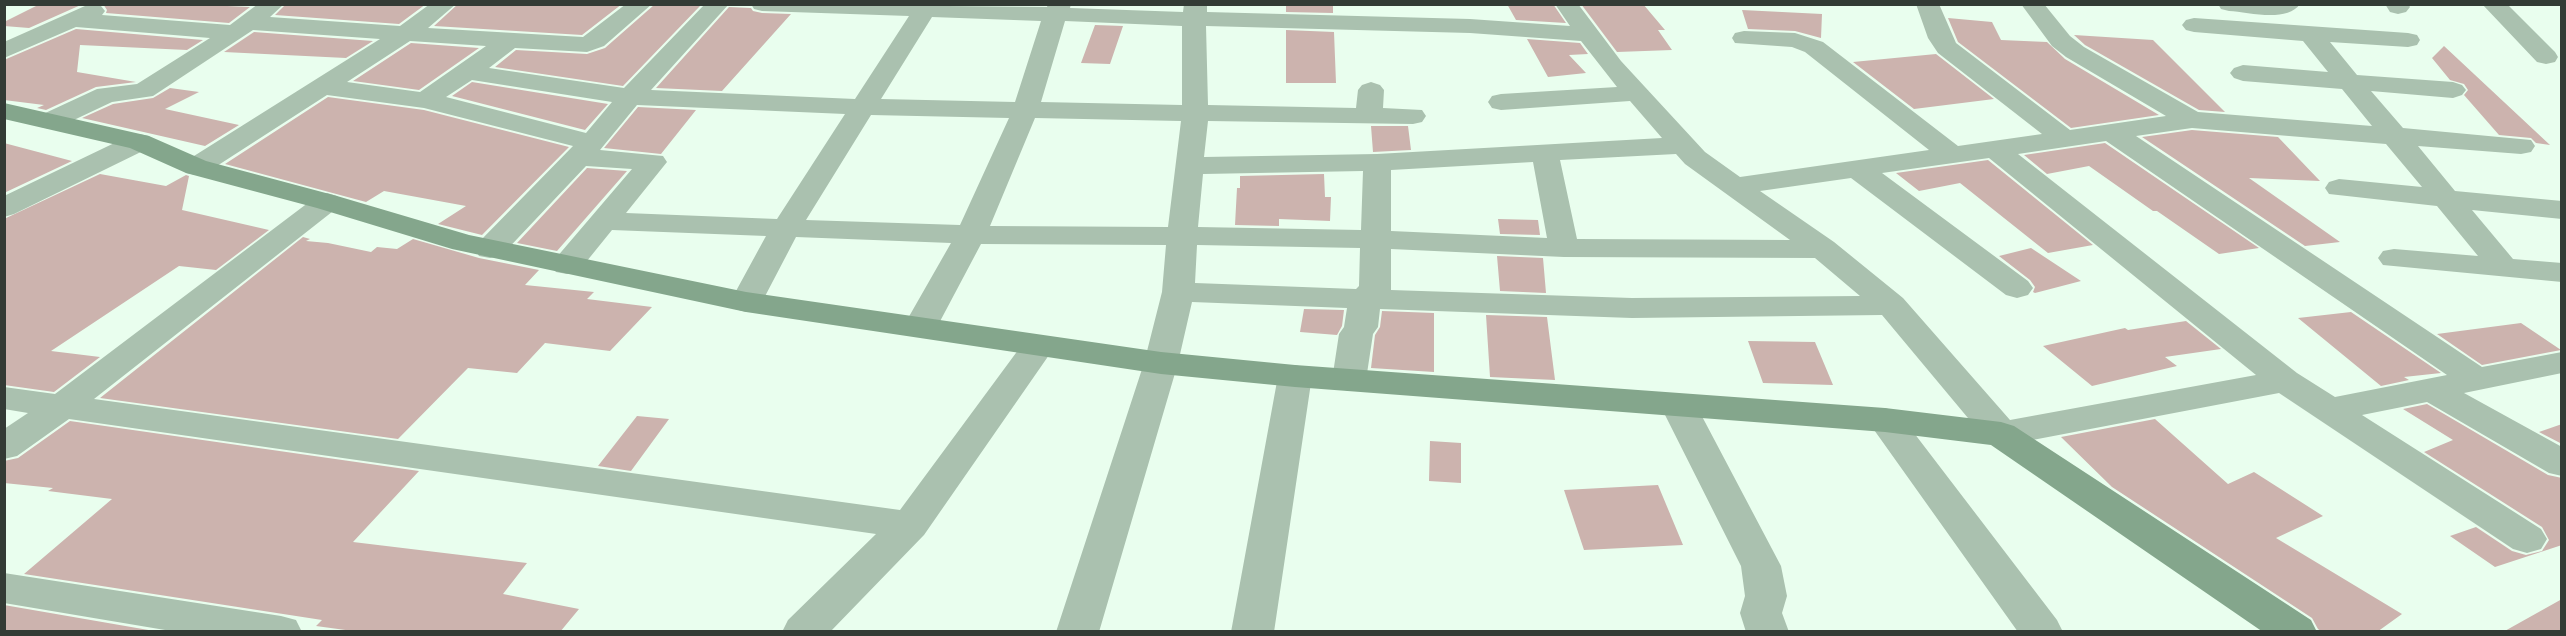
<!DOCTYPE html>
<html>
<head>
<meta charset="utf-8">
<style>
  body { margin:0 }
  #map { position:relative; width:2566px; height:636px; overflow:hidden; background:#e9feee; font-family:Signika,sans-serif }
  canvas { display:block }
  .frame { position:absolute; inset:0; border:6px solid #333b35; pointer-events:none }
</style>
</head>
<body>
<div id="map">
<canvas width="2566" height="636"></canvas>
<div class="frame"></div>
</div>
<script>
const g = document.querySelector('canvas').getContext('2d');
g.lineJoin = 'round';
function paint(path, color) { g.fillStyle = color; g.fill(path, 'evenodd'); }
const building = new Path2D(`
  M 40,4 L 83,4 L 29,28 L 4,26 L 4,22 Z
  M 103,4 L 182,4 L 250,7 L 229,23 L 106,13 L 107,10 Z
  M 286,4 L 426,4 L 399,24 L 275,15 Z
  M 458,4 L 622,4 L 582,35 L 434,26 Z
  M 1286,4 L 1333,4 L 1333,13 L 1286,12 Z
  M 1507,4 L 1553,4 L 1566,23 L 1516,20 Z
  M 1581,4 L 1643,4 L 1665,30 L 1658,30 L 1672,50 L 1617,52 Z
  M 654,5 L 700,6 L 623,86 L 495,67 L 516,50 L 587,54 L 605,48 Z
  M 729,7 L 751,8 L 753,11 L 762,13 L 791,14 L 722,91 L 656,88 Z
  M 1742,10 L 1822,14 L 1821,38 L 1795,31 L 1748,29 Z
  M 1948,18 L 1992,22 L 2001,40 L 2047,42 L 2065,59 L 2159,115 L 2071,128 L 1958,42 Z
  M 1095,25 L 1123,26 L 1110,64 L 1081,63 Z
  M 76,29 L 203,40 L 187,50 L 80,45 L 77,72 L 136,82 L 96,87 L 46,110 L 37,108 L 44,105 L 4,100 L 4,60 Z
  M 1286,30 L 1334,32 L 1336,83 L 1286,83 Z
  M 254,32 L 373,41 L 346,58 L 224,52 Z
  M 2074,35 L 2153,40 L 2225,112 L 2199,110 L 2085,45 Z
  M 1527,39 L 1580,43 L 1588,54 L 1569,55 L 1586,73 L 1548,77 Z
  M 411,43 L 479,48 L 419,90 L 353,81 Z
  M 2444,46 L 2550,145 L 2536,143 L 2531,138 L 2499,135 L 2464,95 L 2468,90 L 2464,84 L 2450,80 L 2432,58 Z
  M 1936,54 L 1994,99 L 1914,109 L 1853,62 Z
  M 472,82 L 608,104 L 585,130 L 452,96 Z
  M 170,88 L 199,92 L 165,109 L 239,125 L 205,146 L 82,118 L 113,104 L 153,98 Z
  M 328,97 L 424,110 L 569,147 L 482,235 L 438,224 L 466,206 L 384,191 L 366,202 L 225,164 Z
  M 638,107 L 696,110 L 661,154 L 604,148 Z
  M 1371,126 L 1408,126 L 1411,150 L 1373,152 Z
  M 2192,130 L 2278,137 L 2320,181 L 2249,178 L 2340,242 L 2305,246 L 2142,137 Z
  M 4,143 L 72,161 L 4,193 Z
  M 2105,143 L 2259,248 L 2219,254 L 2157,211 L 2153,211 L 2089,166 L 2047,174 L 2024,155 Z
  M 1988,160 L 2093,245 L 2048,253 L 1960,183 L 1919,191 L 1896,173 Z
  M 587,168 L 627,171 L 557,251 L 517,243 Z
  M 100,174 L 166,186 L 186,175 L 189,176 L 182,210 L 269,230 L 216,270 L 179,266 L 51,351 L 100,357 L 54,392 L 4,385 L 4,219 Z
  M 1324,174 L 1325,197 L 1331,197 L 1330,221 L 1279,219 L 1279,226 L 1235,225 L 1237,188 L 1240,188 L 1240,176 Z
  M 1498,219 L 1538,220 L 1540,235 L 1500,234 Z
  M 303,237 L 310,239 L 306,241 L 328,243 L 371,252 L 377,247 L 397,249 L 413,239 L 479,258 L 539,270 L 525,285 L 594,292 L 587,299 L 652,307 L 610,351 L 545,343 L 517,373 L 468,368 L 398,439 L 100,398 Z
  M 2031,248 L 2081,281 L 2035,293 L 2033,292 L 2035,287 L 2030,280 L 1999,256 Z
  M 1497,256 L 1543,258 L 1546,293 L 1500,291 Z
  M 1304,309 L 1344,310 L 1342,326 L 1337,335 L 1300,332 Z
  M 1382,311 L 1434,313 L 1434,372 L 1371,368 L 1375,335 L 1380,327 Z
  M 2351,312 L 2441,373 L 2404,377 L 2409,380 L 2381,386 L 2298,318 Z
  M 1486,315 L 1547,317 L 1555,380 L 1490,377 Z
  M 2186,321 L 2221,349 L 2165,357 L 2177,366 L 2092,386 L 2043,346 L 2125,328 L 2128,330 Z
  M 2521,323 L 2561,350 L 2482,365 L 2437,334 Z
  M 1748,341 L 1815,342 L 1833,385 L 1763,383 Z
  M 2427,404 L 2548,475 L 2562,478 L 2562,545 L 2495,567 L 2450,536 L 2476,527 L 2512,551 L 2526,555 L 2542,551 L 2549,540 L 2542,527 L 2424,452 L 2453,440 L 2403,409 Z
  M 637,416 L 669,419 L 631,471 L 598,466 Z
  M 2155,419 L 2228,484 L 2254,472 L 2323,516 L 2276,538 L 2402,614 L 2377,632 L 2322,632 L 2318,629 L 2312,618 L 2112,487 L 2061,437 Z
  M 70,421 L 419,471 L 353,542 L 527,563 L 503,594 L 579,609 L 560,632 L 360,632 L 316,626 L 322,620 L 24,574 L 112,499 L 48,491 L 53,488 L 4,483 L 4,461 L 18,458 Z
  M 2562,424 L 2562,444 L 2539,432 Z
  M 1430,441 L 1461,443 L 1461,483 L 1429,481 Z
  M 1658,485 L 1683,545 L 1584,550 L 1564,490 Z
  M 2562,599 L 2562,632 L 2503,632 Z
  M 4,605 L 160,632 L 4,632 Z`);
const street = new Path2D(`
  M 95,4 L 101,6 L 105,11 L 102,15 L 230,25 L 258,4 L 284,4 L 270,17 L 400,26 L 430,4 L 456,4 L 428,28 L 583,37 L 626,4 L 652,4 L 604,46 L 587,52 L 515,48 L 489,68 L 624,88 L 705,4 L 729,4 L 651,90 L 855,99 L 909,16 L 762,11 L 754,9 L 751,4 L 1047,7 L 1048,4 L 1071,4 L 1070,8 L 1183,12 L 1184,4 L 1207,4 L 1207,12 L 1470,19 L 1570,26 L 1555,4 L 1578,4 L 1621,61 L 1705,152 L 1740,177 L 1929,150 L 1805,52 L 1792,47 L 1735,43 L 1732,38 L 1735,33 L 1744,31 L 1795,33 L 1823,42 L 1958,146 L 2042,134 L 1938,53 L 1928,38 L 1916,4 L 1939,4 L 1956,43 L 2070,130 L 2166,116 L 2066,57 L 2052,46 L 2021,4 L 2044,4 L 2070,36 L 2084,47 L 2198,112 L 2372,126 L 2342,89 L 2243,81 L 2234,78 L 2230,73 L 2234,68 L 2243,65 L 2328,72 L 2303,41 L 2194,32 L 2186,30 L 2182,25 L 2186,20 L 2194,18 L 2408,33 L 2417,35 L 2420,40 L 2417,45 L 2408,47 L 2330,42 L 2357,75 L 2453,82 L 2462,85 L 2466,90 L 2462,95 L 2453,98 L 2371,91 L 2403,128 L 2531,140 L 2535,146 L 2531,152 L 2521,154 L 2418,146 L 2455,191 L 2562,201 L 2562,219 L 2472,210 L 2513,259 L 2562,263 L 2562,282 L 2383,265 L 2378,258 L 2383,251 L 2394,249 L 2478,256 L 2437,206 L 2329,194 L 2325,188 L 2329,182 L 2339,179 L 2422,187 L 2386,144 L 2192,128 L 2136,136 L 2482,367 L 2562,352 L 2562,373 L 2464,393 L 2562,447 L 2562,476 L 2549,473 L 2427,402 L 2362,415 L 2541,529 L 2547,539 L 2541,549 L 2527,553 L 2513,549 L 2279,393 L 2001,446 L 1988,442 L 1882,315 L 1632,318 L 1380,309 L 1378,327 L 1373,334 L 1366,380 L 1361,388 L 1349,391 L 1337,388 L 1332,380 L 1339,334 L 1344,327 L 1347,308 L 1192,302 L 1178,363 L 1099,632 L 1056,632 L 1144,363 L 1162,292 L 1166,245 L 981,244 L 937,327 L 932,334 L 920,337 L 908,334 L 903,327 L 951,243 L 796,237 L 762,302 L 757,309 L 746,312 L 735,309 L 730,302 L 766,236 L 612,230 L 578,272 L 567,274 L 556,272 L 551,265 L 556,258 L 632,169 L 586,166 L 501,256 L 490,258 L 479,256 L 475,249 L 479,242 L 573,146 L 424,108 L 327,95 L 206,173 L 196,175 L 186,173 L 182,167 L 186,161 L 380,39 L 253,30 L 153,96 L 112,102 L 59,127 L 50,129 L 41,127 L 37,121 L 41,115 L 97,89 L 137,84 L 210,38 L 76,27 L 4,58 L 4,42 L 85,6 ZM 932,17 L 1041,21 L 1015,102 L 881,99 ZM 1065,21 L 1182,26 L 1182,105 L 1041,102 ZM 1206,26 L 1470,33 L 1581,41 L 1617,87 L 1501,94 L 1492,96 L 1488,102 L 1492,108 L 1501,110 L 1630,101 L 1662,138 L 1377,154 L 1204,157 L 1208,121 L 1413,124 L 1422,122 L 1426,116 L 1422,110 L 1383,108 L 1384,90 L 1380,85 L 1371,82 L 1362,85 L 1358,90 L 1356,108 L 1208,105 ZM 410,41 L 486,46 L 420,92 L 347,82 ZM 472,80 L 612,102 L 586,133 L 446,97 ZM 637,105 L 845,114 L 777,219 L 626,213 L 667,162 L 663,156 L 600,150 ZM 871,115 L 1009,118 L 960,225 L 806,220 ZM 1035,118 L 1181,121 L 1168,227 L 990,226 ZM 2106,141 L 2447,375 L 2335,397 L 2297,373 L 2018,154 ZM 1676,154 L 1685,164 L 1790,240 L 1577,239 L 1560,160 ZM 1989,158 L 2256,375 L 2010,420 L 1903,298 L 1834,242 L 1760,191 L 1851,178 L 2006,295 L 2017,298 L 2028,295 L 2033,288 L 2028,281 L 1882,173 ZM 1533,162 L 1547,238 L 1391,231 L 1391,170 ZM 1363,171 L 1361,230 L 1198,227 L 1203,174 ZM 1197,245 L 1360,248 L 1359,286 L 1356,289 L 1195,283 ZM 1391,249 L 1564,257 L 1815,258 L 1860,296 L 1632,298 L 1391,290 Z
  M 2218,4 L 2300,4 C 2287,23 2248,12 2229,11 L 2221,9 Z
  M 2385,4 L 2408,4 L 2410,7 L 2406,12 L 2398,14 L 2390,12 Z
  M 2482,4 L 2507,4 L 2555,52 L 2558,57 L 2555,62 L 2546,64 L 2537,62 Z
  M 139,134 L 149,136 L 153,142 L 149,148 L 14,214 L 4,217 L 4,196 L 129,136 Z
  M 327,193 L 337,196 L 342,202 L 337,208 L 94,399 L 900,510 L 1027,338 L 1039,335 L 1051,338 L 1056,345 L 924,535 L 830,632 L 782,632 L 788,620 L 876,534 L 69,419 L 17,456 L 4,459 L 4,429 L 28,413 L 4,409 L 4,387 L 55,394 L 317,196 Z
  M 1295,365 L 1307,368 L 1312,376 L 1274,632 L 1231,632 L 1278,376 L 1283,368 Z
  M 1678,394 L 1691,397 L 1696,405 L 1781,566 L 1787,596 L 1782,613 L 1789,632 L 1746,632 L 1740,613 L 1745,596 L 1741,566 L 1660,405 L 1665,397 Z
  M 1885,408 L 1898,412 L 2057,620 L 2063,632 L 2018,632 L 1867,420 L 1872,412 Z
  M 4,573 L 281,616 L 296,620 L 302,632 L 177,632 L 4,603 Z`);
const secondary = new Path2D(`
  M 4,103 L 149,136 L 206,161 L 337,196 L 469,235 L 746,292 L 1161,352 L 1295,365 L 1885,408 L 2001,422 L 2014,426 L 2311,620 L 2317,632 L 2263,632 L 1991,445 L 1885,432 L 1295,387 L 1161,374 L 746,312 L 452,249 L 317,208 L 186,173 L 130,148 L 4,119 Z`);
paint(building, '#ccb3ae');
paint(street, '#aac1af');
paint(secondary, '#84a68c');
</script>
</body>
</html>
